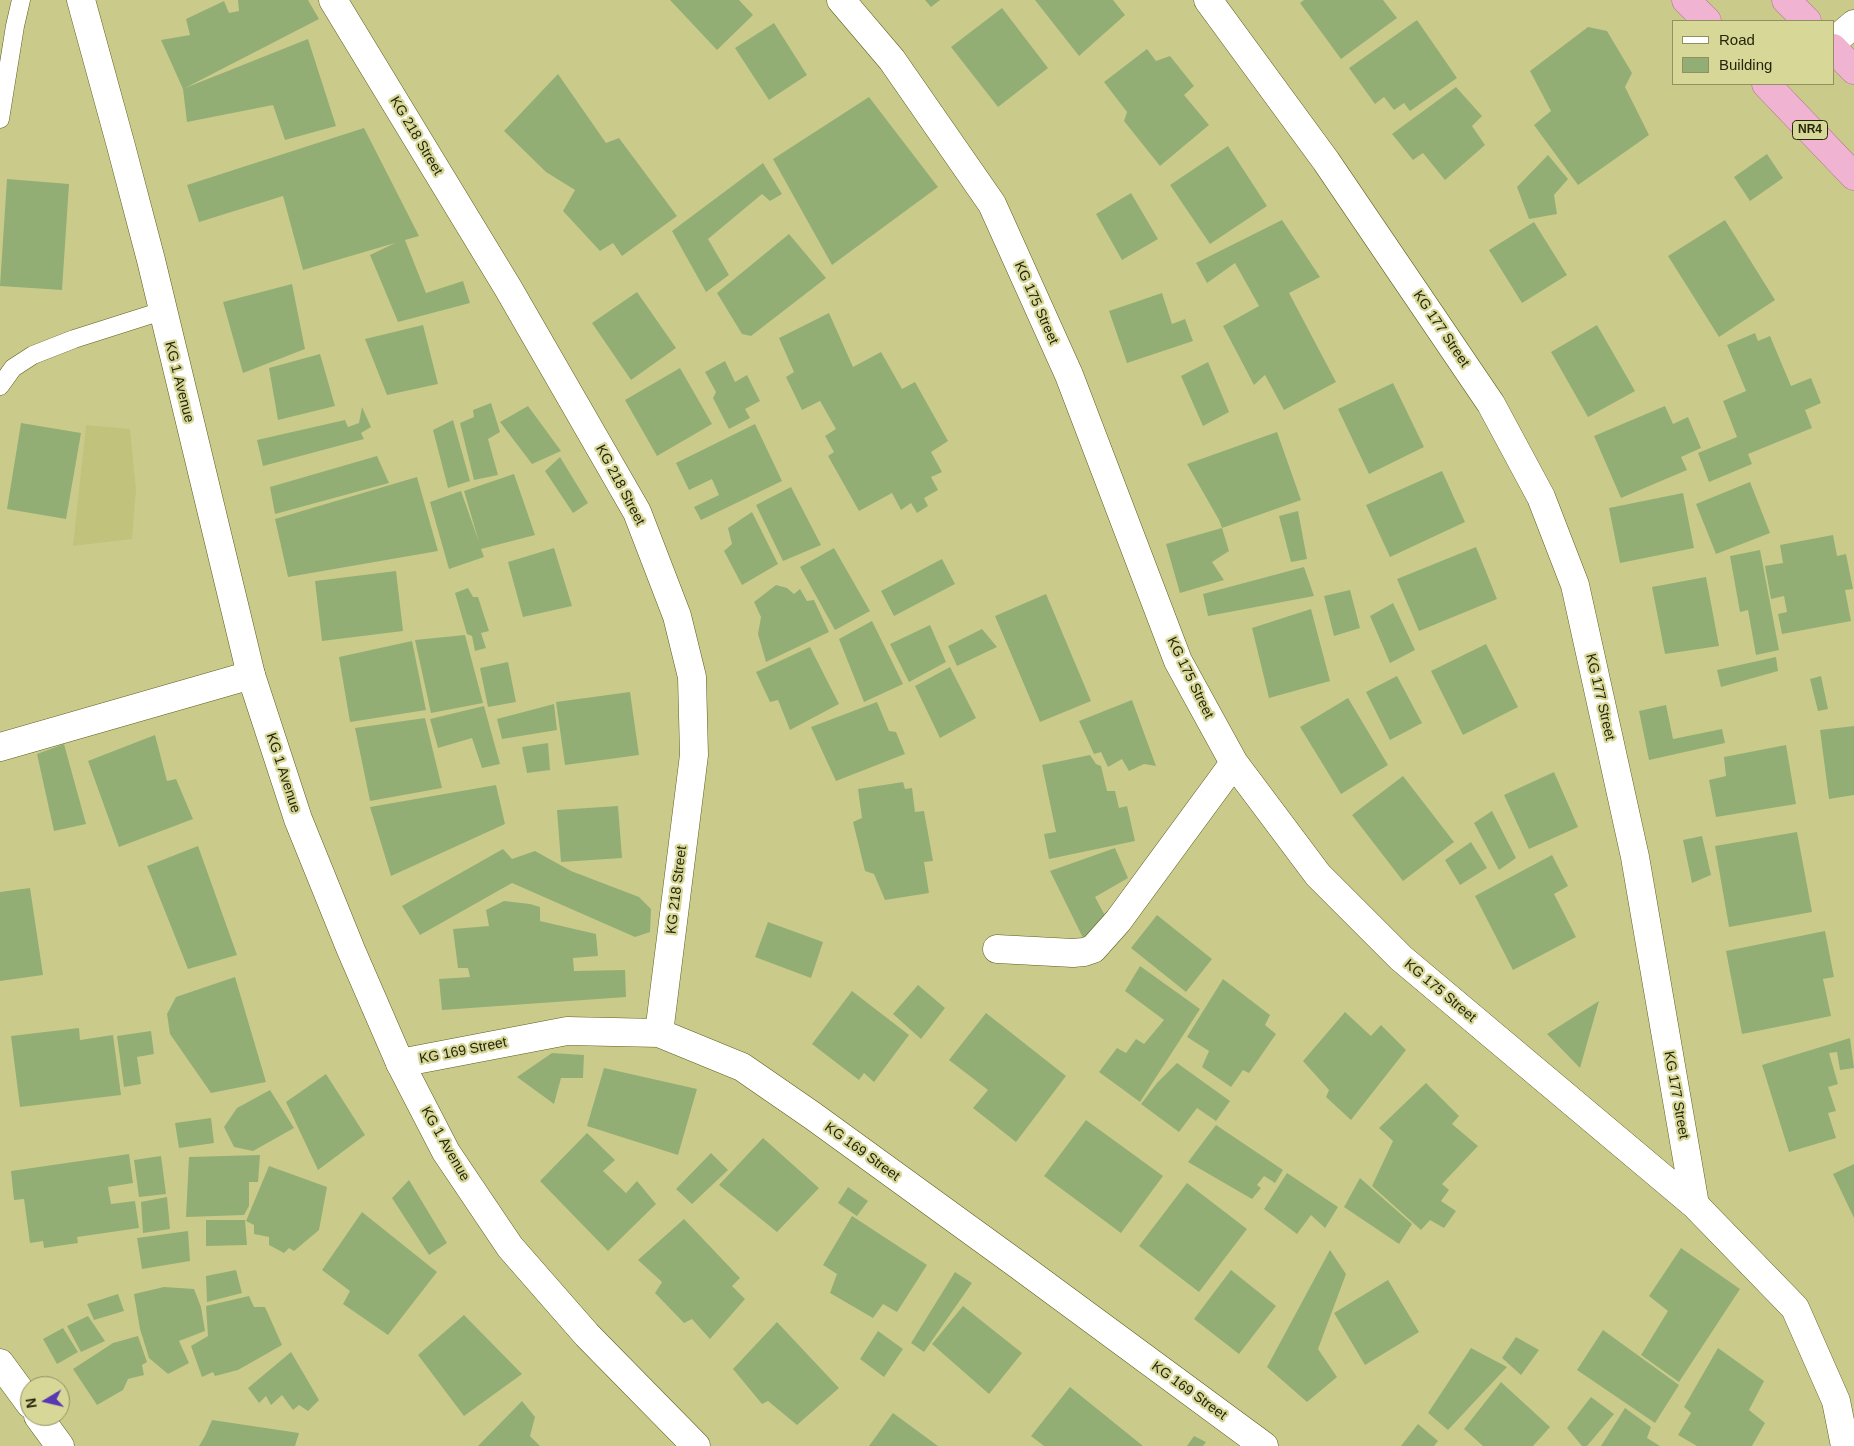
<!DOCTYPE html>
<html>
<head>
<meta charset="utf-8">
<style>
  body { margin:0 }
  #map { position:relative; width:1854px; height:1446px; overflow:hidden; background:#cacb8b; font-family:Helvetica,sans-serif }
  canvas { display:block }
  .legend { position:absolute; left:1672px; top:20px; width:162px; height:65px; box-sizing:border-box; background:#d7d898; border:1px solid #909060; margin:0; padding:6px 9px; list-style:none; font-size:15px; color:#25250b }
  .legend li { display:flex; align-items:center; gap:10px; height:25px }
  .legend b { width:25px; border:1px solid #909060 }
  .north { position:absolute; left:20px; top:1376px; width:50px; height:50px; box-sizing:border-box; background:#d7d898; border:1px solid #909060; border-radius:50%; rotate:261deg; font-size:14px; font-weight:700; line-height:20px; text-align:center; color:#25250b }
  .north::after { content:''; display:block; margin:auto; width:18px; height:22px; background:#5839b1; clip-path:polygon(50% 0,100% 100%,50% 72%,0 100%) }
</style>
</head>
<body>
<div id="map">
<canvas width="1854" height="1446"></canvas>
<ul class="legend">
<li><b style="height:6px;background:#fff"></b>Road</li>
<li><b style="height:14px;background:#93ae75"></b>Building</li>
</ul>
<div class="north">N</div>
</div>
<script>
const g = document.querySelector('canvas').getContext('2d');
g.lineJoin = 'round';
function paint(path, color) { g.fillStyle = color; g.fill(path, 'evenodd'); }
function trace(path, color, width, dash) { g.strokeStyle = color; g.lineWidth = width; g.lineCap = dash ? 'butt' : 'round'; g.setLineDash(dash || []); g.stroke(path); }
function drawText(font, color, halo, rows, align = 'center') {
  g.font = font + ' Helvetica,sans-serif'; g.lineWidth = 4.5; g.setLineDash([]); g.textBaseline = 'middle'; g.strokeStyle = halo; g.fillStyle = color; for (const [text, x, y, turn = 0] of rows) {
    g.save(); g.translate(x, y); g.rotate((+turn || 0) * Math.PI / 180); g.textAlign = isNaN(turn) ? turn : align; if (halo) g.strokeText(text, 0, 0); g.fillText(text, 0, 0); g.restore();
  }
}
const built = new Path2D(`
  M 86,425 L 130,429 L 136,489 L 132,539 L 73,546 Z`);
const building = new Path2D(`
  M 238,0 L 308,0 L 319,19 L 185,88 L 308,39 L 336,126 L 285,140 L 273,105 L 187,122 L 183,89 L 161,40 L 190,35 L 186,19 L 224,1 L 229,13 L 239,11 Z
  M 670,0 L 739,0 L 753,15 L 717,50 Z
  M 925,0 L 940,0 L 931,7 Z
  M 1035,0 L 1113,0 L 1125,15 L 1079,56 Z
  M 1304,0 L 1383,0 L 1397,18 L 1341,59 L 1300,3 Z
  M 1002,8 L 1048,68 L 998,107 L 951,47 Z
  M 1417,20 L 1457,78 L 1410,111 L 1404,103 L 1394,110 L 1384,97 L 1375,104 L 1349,68 Z
  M 774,23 L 807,75 L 769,100 L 735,48 Z
  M 1588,27 L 1607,31 L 1632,73 L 1625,87 L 1649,135 L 1578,185 L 1534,125 L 1551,111 L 1530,71 Z
  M 1147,49 L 1156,61 L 1170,56 L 1194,86 L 1184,95 L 1209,125 L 1160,166 L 1124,121 L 1127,112 L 1104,82 Z
  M 558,74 L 606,143 L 619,138 L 677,216 L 622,256 L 613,243 L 600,251 L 563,211 L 575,190 L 546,172 L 504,131 Z
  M 1456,87 L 1482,116 L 1472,126 L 1485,145 L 1445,180 L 1423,153 L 1413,160 L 1392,134 Z
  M 869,97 L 938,187 L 832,265 L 773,159 Z
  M 364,128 L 419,236 L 405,240 L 426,293 L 463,281 L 470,303 L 398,322 L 370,255 L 395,243 L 303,270 L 283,196 L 199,222 L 187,185 Z
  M 1228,146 L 1267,206 L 1210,244 L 1170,185 Z
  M 1767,154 L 1783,178 L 1750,201 L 1734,177 Z
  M 1548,155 L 1568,179 L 1554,195 L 1557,214 L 1529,219 L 1517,187 Z
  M 763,163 L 782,194 L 770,201 L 762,194 L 708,239 L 729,275 L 706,292 L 672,231 Z
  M 7,179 L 69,184 L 62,290 L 0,286 Z
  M 1131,193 L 1158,239 L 1122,260 L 1096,214 Z
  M 1282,220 L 1320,277 L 1289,293 L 1336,382 L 1284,410 L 1265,375 L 1254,385 L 1223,326 L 1259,306 L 1235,263 L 1207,283 L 1196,263 Z
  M 1725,220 L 1775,300 L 1719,337 L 1668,256 Z
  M 1534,222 L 1567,275 L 1522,303 L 1489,250 Z
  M 789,234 L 826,278 L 751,336 L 742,334 L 717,293 Z
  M 292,284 L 305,349 L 243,373 L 223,302 Z
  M 637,292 L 676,348 L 631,380 L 592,323 Z
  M 1162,293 L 1172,324 L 1185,319 L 1193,341 L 1127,363 L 1109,311 Z
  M 829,313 L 853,367 L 881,352 L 902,389 L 915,382 L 948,441 L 931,452 L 942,472 L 931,477 L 938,490 L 924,498 L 928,506 L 917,513 L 911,503 L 901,510 L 892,493 L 859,511 L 828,456 L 834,452 L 825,436 L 836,429 L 820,401 L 802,410 L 786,377 L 794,372 L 779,338 Z
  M 423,325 L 438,384 L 387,395 L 365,339 Z
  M 1597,325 L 1635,391 L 1588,417 L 1551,352 Z
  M 1755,333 L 1758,341 L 1770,336 L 1791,386 L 1811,378 L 1821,403 L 1805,410 L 1812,428 L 1748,454 L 1752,464 L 1709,482 L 1698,453 L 1737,437 L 1723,401 L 1746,391 L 1727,345 Z
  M 320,354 L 335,406 L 278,420 L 269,368 Z
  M 725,361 L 735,382 L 747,375 L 760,401 L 745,409 L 750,418 L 729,429 L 713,398 L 716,392 L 705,372 Z
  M 1208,362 L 1229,412 L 1203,426 L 1181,376 Z
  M 680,368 L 712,424 L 657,456 L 625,400 Z
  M 1393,383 L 1424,447 L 1369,474 L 1338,409 Z
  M 491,403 L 500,432 L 488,439 L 498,475 L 474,480 L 460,423 L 474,417 L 473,410 Z
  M 528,406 L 561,451 L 532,464 L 500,422 Z
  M 1665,406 L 1673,424 L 1688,417 L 1701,448 L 1681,457 L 1687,470 L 1621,498 L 1594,436 Z
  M 362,407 L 371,427 L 361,433 L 364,439 L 263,466 L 257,440 L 345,420 L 348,427 L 359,423 Z
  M 453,420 L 470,481 L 448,488 L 433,430 Z
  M 21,423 L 81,433 L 66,519 L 7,509 Z
  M 755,424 L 782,481 L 701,520 L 694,507 L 719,495 L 712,479 L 689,490 L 676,463 Z
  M 1277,432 L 1301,500 L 1222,528 L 1219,520 L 1187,464 Z
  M 377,456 L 389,483 L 275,514 L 270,487 Z
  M 560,457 L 588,503 L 573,513 L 545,471 Z
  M 1442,471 L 1465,522 L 1390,557 L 1366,505 Z
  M 514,474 L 535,535 L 481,549 L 484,557 L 449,569 L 430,502 L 461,491 L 479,542 L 464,491 Z
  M 417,477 L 438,551 L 288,577 L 275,519 Z
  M 1750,482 L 1770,533 L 1716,554 L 1696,504 Z
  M 791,487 L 821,545 L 783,561 L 756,505 Z
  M 1683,493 L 1694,548 L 1620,563 L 1609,508 Z
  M 1298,511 L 1307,559 L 1291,562 L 1279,516 Z
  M 752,512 L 778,564 L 742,585 L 724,551 L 732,544 L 728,528 Z
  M 1222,528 L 1229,551 L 1212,562 L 1224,580 L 1180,593 L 1166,544 Z
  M 1833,535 L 1837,556 L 1846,554 L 1853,589 L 1845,590 L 1851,621 L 1782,634 L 1778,614 L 1787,612 L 1784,596 L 1771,599 L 1765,566 L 1783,563 L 1780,545 Z
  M 1476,547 L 1497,599 L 1419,631 L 1397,579 Z
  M 554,548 L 572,606 L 523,617 L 508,562 Z
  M 834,548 L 870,611 L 835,630 L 800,567 Z
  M 1760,550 L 1779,650 L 1756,655 L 1748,610 L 1740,612 L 1730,556 Z
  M 942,559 L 955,584 L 894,616 L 881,591 Z
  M 1304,567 L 1314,596 L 1208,616 L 1203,594 Z
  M 396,571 L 403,631 L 322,641 L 315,581 Z
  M 1706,577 L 1719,646 L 1665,654 L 1652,587 Z
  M 776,585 L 787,588 L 794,594 L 800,589 L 807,601 L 814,600 L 829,632 L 766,662 L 758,634 L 761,617 L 754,602 Z
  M 468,588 L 473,597 L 478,597 L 489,631 L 481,633 L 486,648 L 475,651 L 472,636 L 467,634 L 455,593 Z
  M 1350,590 L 1360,628 L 1334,636 L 1324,596 Z
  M 1046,594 L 1091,701 L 1040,722 L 995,616 Z
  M 1393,603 L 1415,650 L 1390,663 L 1370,616 Z
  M 1311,609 L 1330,681 L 1269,698 L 1252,628 Z
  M 872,621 L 903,684 L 864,702 L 839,639 Z
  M 930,625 L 946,662 L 909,682 L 890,644 Z
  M 982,629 L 997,647 L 957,666 L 948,646 Z
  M 465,635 L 483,703 L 431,713 L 415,640 Z
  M 412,641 L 426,710 L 350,722 L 339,657 Z
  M 1486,644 L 1518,707 L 1463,735 L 1431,671 Z
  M 810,647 L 839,704 L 790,730 L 778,700 L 770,702 L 756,672 Z
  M 1776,657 L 1778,671 L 1721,687 L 1717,670 Z
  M 508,662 L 516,702 L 488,707 L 480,668 Z
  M 950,667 L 976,718 L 940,738 L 915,686 Z
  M 1397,676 L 1422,723 L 1390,740 L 1366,692 Z
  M 1821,676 L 1828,709 L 1818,711 L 1810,679 Z
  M 630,692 L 639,755 L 565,765 L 556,702 Z
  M 1348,698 L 1388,765 L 1341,794 L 1300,727 Z
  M 1132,700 L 1156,766 L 1144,764 L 1129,771 L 1122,759 L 1108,767 L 1101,752 L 1094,754 L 1079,721 Z
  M 877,702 L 889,731 L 896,732 L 905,754 L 836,781 L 811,727 Z
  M 554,704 L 557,730 L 502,739 L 497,719 Z
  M 1666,705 L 1673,739 L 1722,729 L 1725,743 L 1649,760 L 1639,711 Z
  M 484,706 L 500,764 L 482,768 L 472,738 L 438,748 L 430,719 Z
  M 425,718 L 442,788 L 370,801 L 355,728 Z
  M 1854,726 L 1854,795 L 1829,799 L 1820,730 Z
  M 155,735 L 167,781 L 176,779 L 193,819 L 119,847 L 88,761 Z
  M 548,743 L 550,770 L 527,773 L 522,747 Z
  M 64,744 L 86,824 L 54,831 L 37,754 Z
  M 1786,745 L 1796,804 L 1716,817 L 1709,780 L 1726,776 L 1724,757 Z
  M 1090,755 L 1096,764 L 1101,766 L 1107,791 L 1115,791 L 1119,808 L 1127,806 L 1135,841 L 1049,859 L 1044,834 L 1056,832 L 1042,765 Z
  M 1554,772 L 1578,827 L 1529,849 L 1504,795 Z
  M 1403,776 L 1454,842 L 1403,881 L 1352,815 Z
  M 903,782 L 905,789 L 912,788 L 915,812 L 924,811 L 933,861 L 924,862 L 929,893 L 885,900 L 874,874 L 865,871 L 853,822 L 862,818 L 858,789 Z
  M 496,785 L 505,824 L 391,876 L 370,807 Z
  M 618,806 L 622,858 L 561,862 L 557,810 Z
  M 1492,811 L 1516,858 L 1499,870 L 1474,823 Z
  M 1797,832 L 1812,912 L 1729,927 L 1715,846 Z
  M 1702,836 L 1711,875 L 1692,883 L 1683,840 Z
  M 1471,842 L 1487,868 L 1460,885 L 1445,860 Z
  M 198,846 L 237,955 L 188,969 L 147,866 Z
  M 1115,848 L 1128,878 L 1095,897 L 1108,921 L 1088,948 L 1050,871 Z
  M 503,849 L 512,859 L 535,851 L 571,871 L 639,897 L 651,909 L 650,932 L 635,937 L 512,883 L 420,935 L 402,906 Z
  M 1552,855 L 1568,886 L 1554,894 L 1576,937 L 1513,970 L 1475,896 Z
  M 30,888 L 43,975 L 0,981 L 0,892 Z
  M 504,901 L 530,904 L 540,907 L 540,921 L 596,934 L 598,956 L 573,958 L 574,971 L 625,970 L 626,997 L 442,1010 L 439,979 L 470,977 L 468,968 L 458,968 L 453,929 L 489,926 L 486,910 Z
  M 1157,915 L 1212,959 L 1186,992 L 1131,948 Z
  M 768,922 L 823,942 L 811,978 L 755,957 Z
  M 1825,931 L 1834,977 L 1823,979 L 1831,1016 L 1742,1034 L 1726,951 Z
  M 1140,966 L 1200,1009 L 1140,1102 L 1099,1072 L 1117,1048 L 1126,1053 L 1136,1039 L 1144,1044 L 1164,1020 L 1125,991 Z
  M 235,977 L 266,1082 L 211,1093 L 170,1034 L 167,1014 L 176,997 Z
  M 1223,979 L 1270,1015 L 1265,1025 L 1276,1034 L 1249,1073 L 1243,1070 L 1231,1087 L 1202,1067 L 1209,1051 L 1187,1037 Z
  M 918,985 L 945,1008 L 921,1039 L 893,1014 Z
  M 852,991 L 909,1035 L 874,1082 L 864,1073 L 859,1080 L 812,1044 Z
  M 1599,1001 L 1580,1068 L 1547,1034 Z
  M 1345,1012 L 1371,1036 L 1381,1025 L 1406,1050 L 1351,1120 L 1326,1097 L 1329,1090 L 1303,1061 Z
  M 986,1013 L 1066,1076 L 1016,1142 L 973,1108 L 988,1090 L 949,1060 Z
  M 79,1028 L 80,1040 L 113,1035 L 121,1095 L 20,1107 L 11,1036 Z
  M 151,1031 L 154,1054 L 137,1057 L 141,1084 L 124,1087 L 117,1036 Z
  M 1850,1038 L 1854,1068 L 1840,1070 L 1837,1052 L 1829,1053 L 1838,1084 L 1828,1087 L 1836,1111 L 1828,1113 L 1836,1138 L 1789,1152 L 1762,1065 Z
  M 552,1053 L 584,1055 L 583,1078 L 561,1078 L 554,1104 L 517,1077 Z
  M 1177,1063 L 1230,1101 L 1216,1121 L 1197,1108 L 1179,1132 L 1141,1104 L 1157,1083 Z
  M 604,1068 L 697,1089 L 678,1155 L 587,1126 Z
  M 326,1074 L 365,1135 L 318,1170 L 286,1102 Z
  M 1426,1083 L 1459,1116 L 1452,1124 L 1478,1146 L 1442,1184 L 1449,1190 L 1441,1201 L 1456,1211 L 1444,1228 L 1430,1220 L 1421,1230 L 1372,1186 L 1393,1141 L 1379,1128 Z
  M 270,1090 L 294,1128 L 253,1151 L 234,1147 L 224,1127 L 237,1108 Z
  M 211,1118 L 214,1143 L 179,1148 L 175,1123 Z
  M 1086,1120 L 1163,1176 L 1121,1233 L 1044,1176 Z
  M 1216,1125 L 1283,1170 L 1275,1183 L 1264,1176 L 1257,1185 L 1261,1188 L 1252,1199 L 1188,1162 Z
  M 587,1133 L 615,1160 L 603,1171 L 626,1193 L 637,1181 L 656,1204 L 608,1251 L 540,1181 Z
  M 763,1138 L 819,1188 L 777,1232 L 719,1185 Z
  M 711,1153 L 728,1170 L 692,1204 L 676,1189 Z
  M 129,1154 L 133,1183 L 108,1187 L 111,1204 L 135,1201 L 139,1228 L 77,1237 L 78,1243 L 44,1248 L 43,1241 L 30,1243 L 24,1199 L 14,1200 L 11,1171 Z
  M 260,1155 L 258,1182 L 249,1182 L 249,1206 L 244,1215 L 186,1217 L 189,1157 Z
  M 161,1156 L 166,1194 L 139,1197 L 134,1160 Z
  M 1854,1164 L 1854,1218 L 1833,1174 Z
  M 269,1166 L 327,1187 L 319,1230 L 294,1251 L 289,1248 L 284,1253 L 269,1245 L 269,1237 L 254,1234 L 254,1225 L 246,1221 Z
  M 1287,1173 L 1338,1207 L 1325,1228 L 1311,1215 L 1297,1234 L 1264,1209 Z
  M 1360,1178 L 1412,1224 L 1399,1244 L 1344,1207 Z
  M 409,1180 L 447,1243 L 429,1255 L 392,1198 Z
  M 1187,1183 L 1247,1229 L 1199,1292 L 1139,1246 Z
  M 848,1187 L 868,1201 L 857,1216 L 838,1203 Z
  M 167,1197 L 170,1229 L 143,1233 L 141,1202 Z
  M 362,1212 L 437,1272 L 388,1335 L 343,1304 L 350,1291 L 322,1270 Z
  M 852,1216 L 927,1265 L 897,1312 L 883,1304 L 873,1318 L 830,1293 L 837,1274 L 823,1265 Z
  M 684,1219 L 740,1278 L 732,1286 L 745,1299 L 710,1339 L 692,1319 L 684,1323 L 655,1293 L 662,1282 L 638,1260 Z
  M 206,1220 L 245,1220 L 247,1245 L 206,1246 Z
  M 188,1231 L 190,1261 L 142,1269 L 137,1238 Z
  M 1681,1248 L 1740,1289 L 1679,1382 L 1641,1355 L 1668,1311 L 1649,1296 Z
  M 1330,1250 L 1346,1274 L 1318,1349 L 1337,1377 L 1307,1402 L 1267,1367 Z
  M 236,1270 L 242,1293 L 207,1302 L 206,1276 Z
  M 1231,1270 L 1276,1306 L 1239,1354 L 1194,1319 Z
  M 955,1272 L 972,1283 L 924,1352 L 911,1343 Z
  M 1388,1280 L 1419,1332 L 1365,1365 L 1334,1313 Z
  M 164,1287 L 194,1289 L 201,1307 L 205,1331 L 179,1341 L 189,1363 L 168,1374 L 149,1358 L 140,1329 L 134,1294 Z
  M 118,1294 L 124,1311 L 94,1320 L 87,1304 Z
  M 249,1296 L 254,1307 L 265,1307 L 282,1345 L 238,1370 L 215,1376 L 213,1372 L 202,1377 L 191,1346 L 208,1336 L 206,1306 Z
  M 963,1306 L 1022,1353 L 989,1394 L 932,1344 Z
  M 464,1315 L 522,1374 L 464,1416 L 418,1355 Z
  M 88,1316 L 105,1341 L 81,1352 L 67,1326 Z
  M 777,1322 L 839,1388 L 797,1425 L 768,1401 L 762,1404 L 733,1369 Z
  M 63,1328 L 78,1352 L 57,1364 L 43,1339 Z
  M 1603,1330 L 1679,1385 L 1655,1423 L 1577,1370 Z
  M 878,1331 L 903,1349 L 884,1377 L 860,1359 Z
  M 138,1336 L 147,1362 L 142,1365 L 144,1375 L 128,1379 L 123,1390 L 97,1405 L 73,1369 L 113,1343 Z
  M 1516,1337 L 1539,1350 L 1521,1375 L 1502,1358 Z
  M 1471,1348 L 1507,1367 L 1448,1430 L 1428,1413 Z
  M 1718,1348 L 1764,1381 L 1749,1410 L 1765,1423 L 1752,1446 L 1697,1446 L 1678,1435 L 1691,1413 L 1684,1407 Z
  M 291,1352 L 319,1400 L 308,1411 L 299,1405 L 293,1410 L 282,1395 L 271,1405 L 266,1396 L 259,1403 L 248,1388 Z
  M 1501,1382 L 1550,1427 L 1533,1446 L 1483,1446 L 1464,1429 Z
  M 1070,1387 L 1143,1446 L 1044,1446 L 1031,1436 Z
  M 1591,1397 L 1614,1414 L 1587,1446 L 1582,1446 L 1567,1428 Z
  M 522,1401 L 535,1417 L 530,1436 L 540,1446 L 478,1446 Z
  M 1625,1408 L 1651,1427 L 1647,1438 L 1660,1446 L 1601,1446 Z
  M 893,1413 L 938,1446 L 869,1446 Z
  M 212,1420 L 299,1433 L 295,1446 L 199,1446 L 205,1436 Z
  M 1418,1424 L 1438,1441 L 1434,1446 L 1401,1446 Z
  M 1194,1436 L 1206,1442 L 1203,1446 L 1187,1446 Z`);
const service = new Path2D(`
  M 0,119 L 15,26 L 21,0
  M 0,386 L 13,368 L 33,355 L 74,339 L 162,311`);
const minor = new Path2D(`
  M 333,0 L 508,288 L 637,512 L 677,616 L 692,677 L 694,755 L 659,1033
  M 841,0 L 892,60 L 992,204 L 1069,375 L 1178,661 L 1234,763 L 1318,875 L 1401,958 L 1695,1205
  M 1208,0 L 1326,161 L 1491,404 L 1541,497 L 1575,585 L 1635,857 L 1695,1205 L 1795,1308 L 1836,1401 L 1845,1446
  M 1833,42 L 1854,24
  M 0,747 L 251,675
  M 997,949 L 1073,953 L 1084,952 L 1093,949 L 1118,921 L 1234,763
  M 400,1063 L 567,1031 L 659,1033 L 742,1067 L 813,1116 L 1017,1264 L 1264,1446
  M 0,1363 L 30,1404
  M 38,1416 L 60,1446`);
const tertiary = new Path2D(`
  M 81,0 L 121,146 L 151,260 L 251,675 L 298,819 L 351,950 L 400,1063 L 446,1152 L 510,1247 L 587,1335 L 696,1446`);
const trunk = new Path2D(`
  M 1686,0 L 1707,21
  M 1786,0 L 1807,21
  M 1833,48 L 1854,70
  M 1766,84 L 1854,176`);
const shields = [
  [1810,130,35]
];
const shieldNames = [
  ["NR4",1810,130]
];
const streetNames = [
  ["KG 218 Street",416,136,59],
  ["KG 175 Street",1036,303,66],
  ["KG 177 Street",1441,329,56],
  ["KG 1 Avenue",179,382,76],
  ["KG 218 Street",620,485,62],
  ["KG 175 Street",1190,678,64],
  ["KG 177 Street",1600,697,77],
  ["KG 1 Avenue",283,773,72],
  ["KG 218 Street",677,890,-83],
  ["KG 175 Street",1440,991,40],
  ["KG 169 Street",463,1051,-11],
  ["KG 177 Street",1676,1095,80],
  ["KG 1 Avenue",445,1144,60],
  ["KG 169 Street",862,1152,36],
  ["KG 169 Street",1189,1391,36]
];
paint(built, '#c1c27b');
paint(building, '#93ae75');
trace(service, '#5d5d1e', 19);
trace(minor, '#5d5d1e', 29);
trace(tertiary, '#5d5d1e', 29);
trace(trunk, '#a77585', 29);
trace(service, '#fff', 18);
trace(minor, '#fff', 28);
trace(tertiary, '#fff', 28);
trace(trunk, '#f0b3d2', 28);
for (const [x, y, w] of shields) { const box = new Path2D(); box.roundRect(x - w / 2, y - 9.5, w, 19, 4); g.fillStyle = '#d7d898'; g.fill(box); trace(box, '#25250b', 1); }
drawText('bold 12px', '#25250b', null, shieldNames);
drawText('14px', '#25250b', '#d7d898', streetNames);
</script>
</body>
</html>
